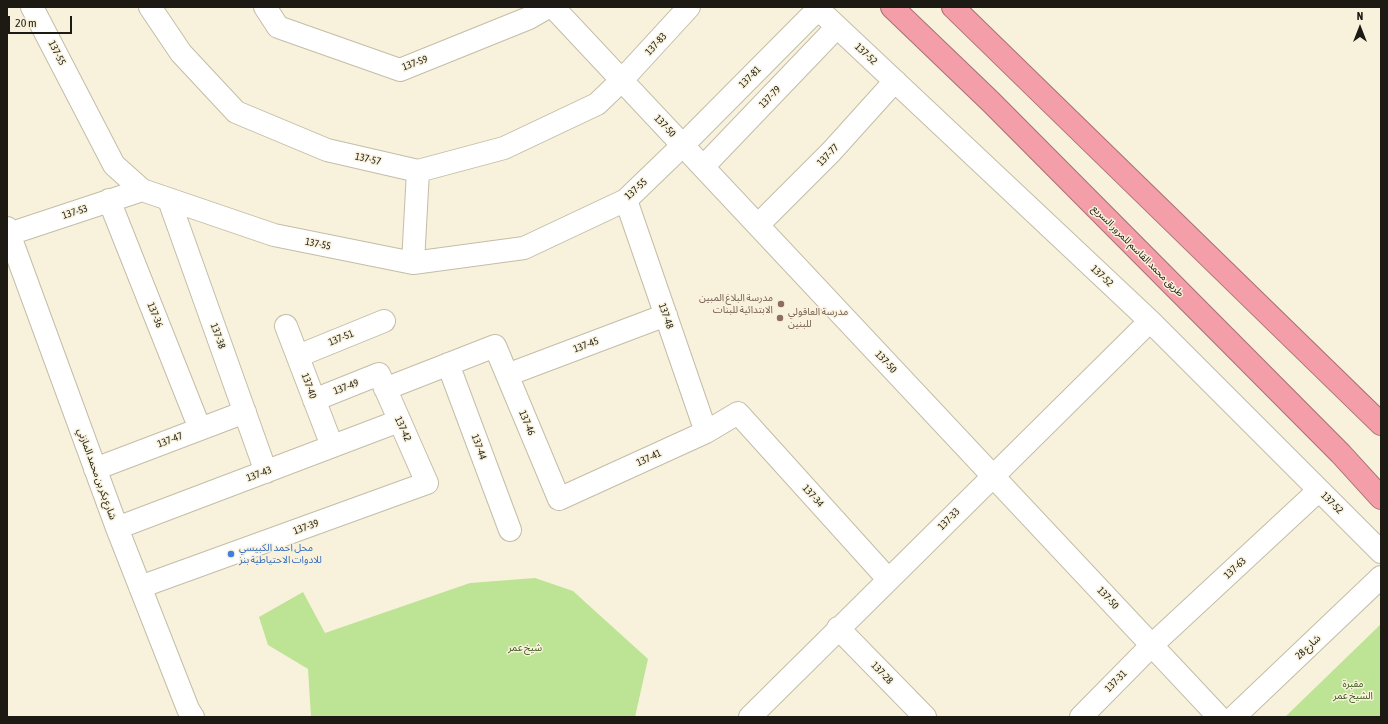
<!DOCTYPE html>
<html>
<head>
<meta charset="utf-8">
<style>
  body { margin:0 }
  #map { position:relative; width:1388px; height:724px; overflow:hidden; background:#f8f2dc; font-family:"Asap Condensed",sans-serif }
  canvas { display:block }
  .frame { position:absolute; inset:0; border:8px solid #1c1a12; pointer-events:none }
  .north { position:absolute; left:1340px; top:8px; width:40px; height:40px; -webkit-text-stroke:3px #f8f2dc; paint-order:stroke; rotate:0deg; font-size:11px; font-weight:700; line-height:16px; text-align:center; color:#1c1a12 }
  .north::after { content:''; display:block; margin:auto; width:14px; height:18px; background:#1c1a12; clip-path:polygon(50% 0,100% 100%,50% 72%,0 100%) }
  .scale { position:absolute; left:8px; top:16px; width:64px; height:18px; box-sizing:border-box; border:2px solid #1c1a12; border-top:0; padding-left:5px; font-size:12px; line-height:14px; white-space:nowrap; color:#1c1a12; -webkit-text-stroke:3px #f8f2dc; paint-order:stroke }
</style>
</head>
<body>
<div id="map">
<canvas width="1388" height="724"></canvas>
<div class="frame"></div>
<div class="north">N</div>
<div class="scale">20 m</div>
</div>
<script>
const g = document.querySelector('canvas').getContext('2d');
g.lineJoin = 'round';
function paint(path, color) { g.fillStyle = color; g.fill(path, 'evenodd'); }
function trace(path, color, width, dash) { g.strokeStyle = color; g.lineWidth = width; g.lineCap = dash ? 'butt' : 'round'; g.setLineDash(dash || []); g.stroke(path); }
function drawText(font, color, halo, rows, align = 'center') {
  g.font = font + ' "Asap Condensed","Noto Sans Arabic",sans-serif'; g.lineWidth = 3; g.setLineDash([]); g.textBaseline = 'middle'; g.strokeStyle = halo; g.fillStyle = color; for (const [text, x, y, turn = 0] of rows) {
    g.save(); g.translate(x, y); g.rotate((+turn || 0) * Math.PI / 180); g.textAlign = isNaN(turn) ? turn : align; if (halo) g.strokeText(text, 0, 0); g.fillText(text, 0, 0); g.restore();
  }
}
const green = new Path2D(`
  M 535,578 L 573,591 L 648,659 L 635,717 L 311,717 L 308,669 L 268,645 L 259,617 L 303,592 L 325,633 L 470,583 Z
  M 1381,624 L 1381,717 L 1285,717 Z`);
const minor = new Path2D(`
  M 32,7 L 114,165 L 142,190 L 274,235 L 413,263 L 524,248 L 626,200 L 683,145 L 818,9
  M 150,7 L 181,53 L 236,112 L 327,150 L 418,171 L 504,148 L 597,104 L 622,80 L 689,7
  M 265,7 L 278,27 L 400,70 L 529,18 L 548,7
  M 553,7 L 1219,717
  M 816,7 L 1150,321 L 1381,552
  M 703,167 L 837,27
  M 109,200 L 200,429
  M 169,200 L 266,472
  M 626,200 L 706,432
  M 758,225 L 831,152 L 895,81
  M 7,228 L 117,528 L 188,709 L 193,717
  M 9,234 L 142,190
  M 413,263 L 418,171
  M 286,326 L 332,446
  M 298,356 L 384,321
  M 448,364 L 510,530
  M 507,375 L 666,315
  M 385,389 L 495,346 L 559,499 L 706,432 L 738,413 L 888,579
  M 95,469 L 245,412
  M 117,528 L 399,421
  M 140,587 L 427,483 L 379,374 L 314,400
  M 838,628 L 925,717
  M 750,717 L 1150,321
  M 1081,717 L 1152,645 L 1319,490
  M 1234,717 L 1381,577`);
const highway = new Path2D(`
  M 892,7 L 991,102 L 1341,454 L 1381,498
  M 953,7 L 1381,424`);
const markers = [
  [781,304,4,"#8d6e63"],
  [780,318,4,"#8d6e63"],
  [231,554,4,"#3f7fe0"]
];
const streetNames = [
  ["137-83",656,44,-47],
  ["137-55",57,53,63],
  ["137-52",866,54,43],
  ["137-59",415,63,-20],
  ["137-81",750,77,-45],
  ["137-79",770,97,-46],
  ["137-50",665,126,47],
  ["137-77",828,155,-46],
  ["137-57",368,159,13],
  ["137-55",636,189,-42],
  ["137-53",75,212,-18],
  ["137-55",318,244,11],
  ["طريق محمد القاسم للمرور السريع",1138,251,45],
  ["137-52",1102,276,43],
  ["137-36",155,315,68],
  ["137-48",666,316,71],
  ["137-38",218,336,70],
  ["137-51",341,338,-22],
  ["137-45",586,345,-21],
  ["137-50",886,362,47],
  ["137-40",309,386,70],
  ["137-49",346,387,-21],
  ["137-46",527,423,67],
  ["137-42",403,429,66],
  ["137-47",170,440,-21],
  ["137-44",479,447,70],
  ["137-41",649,458,-25],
  ["شارع بكر بن محمد المازني",97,474,70],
  ["137-43",259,474,-21],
  ["137-34",813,496,48],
  ["137-52",1332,503,45],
  ["137-33",949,519,-45],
  ["137-39",306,527,-20],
  ["137-63",1235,568,-43],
  ["137-50",1108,598,47],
  ["شارع 28",1308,647,-44],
  ["137-28",882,673,46],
  ["137-31",1116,681,-45]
];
const educationNames = [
  ["مدرسة البلاغ المبين",773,298],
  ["الابتدائية للبنات",773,310],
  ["مدرسة العاقولي",788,312,"left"],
  ["للبنين",788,324,"left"]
];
const shopNames = [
  ["محل احمد الكبيسي",239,548],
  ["للادوات الاحتياطية بنز",239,560]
];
const parkNames = [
  ["شيخ عمر",525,648],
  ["مقبرة",1353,684],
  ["الشيخ عمر",1353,696]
];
paint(green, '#bde395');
trace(minor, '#c3bda8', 24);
trace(highway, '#a87074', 24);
trace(minor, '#fff', 22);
trace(highway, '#f39ea9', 22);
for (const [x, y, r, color] of markers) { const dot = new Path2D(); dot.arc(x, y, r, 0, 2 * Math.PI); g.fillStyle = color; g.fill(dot); trace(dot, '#f8f2dc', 1.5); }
drawText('10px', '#1c1a12', '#f8f2dc', streetNames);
drawText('10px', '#785e54', '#f8f2dc', educationNames, 'right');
drawText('10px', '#366cbe', '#f8f2dc', shopNames, 'left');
drawText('10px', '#3e571e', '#f8f2dc', parkNames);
</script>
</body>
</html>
